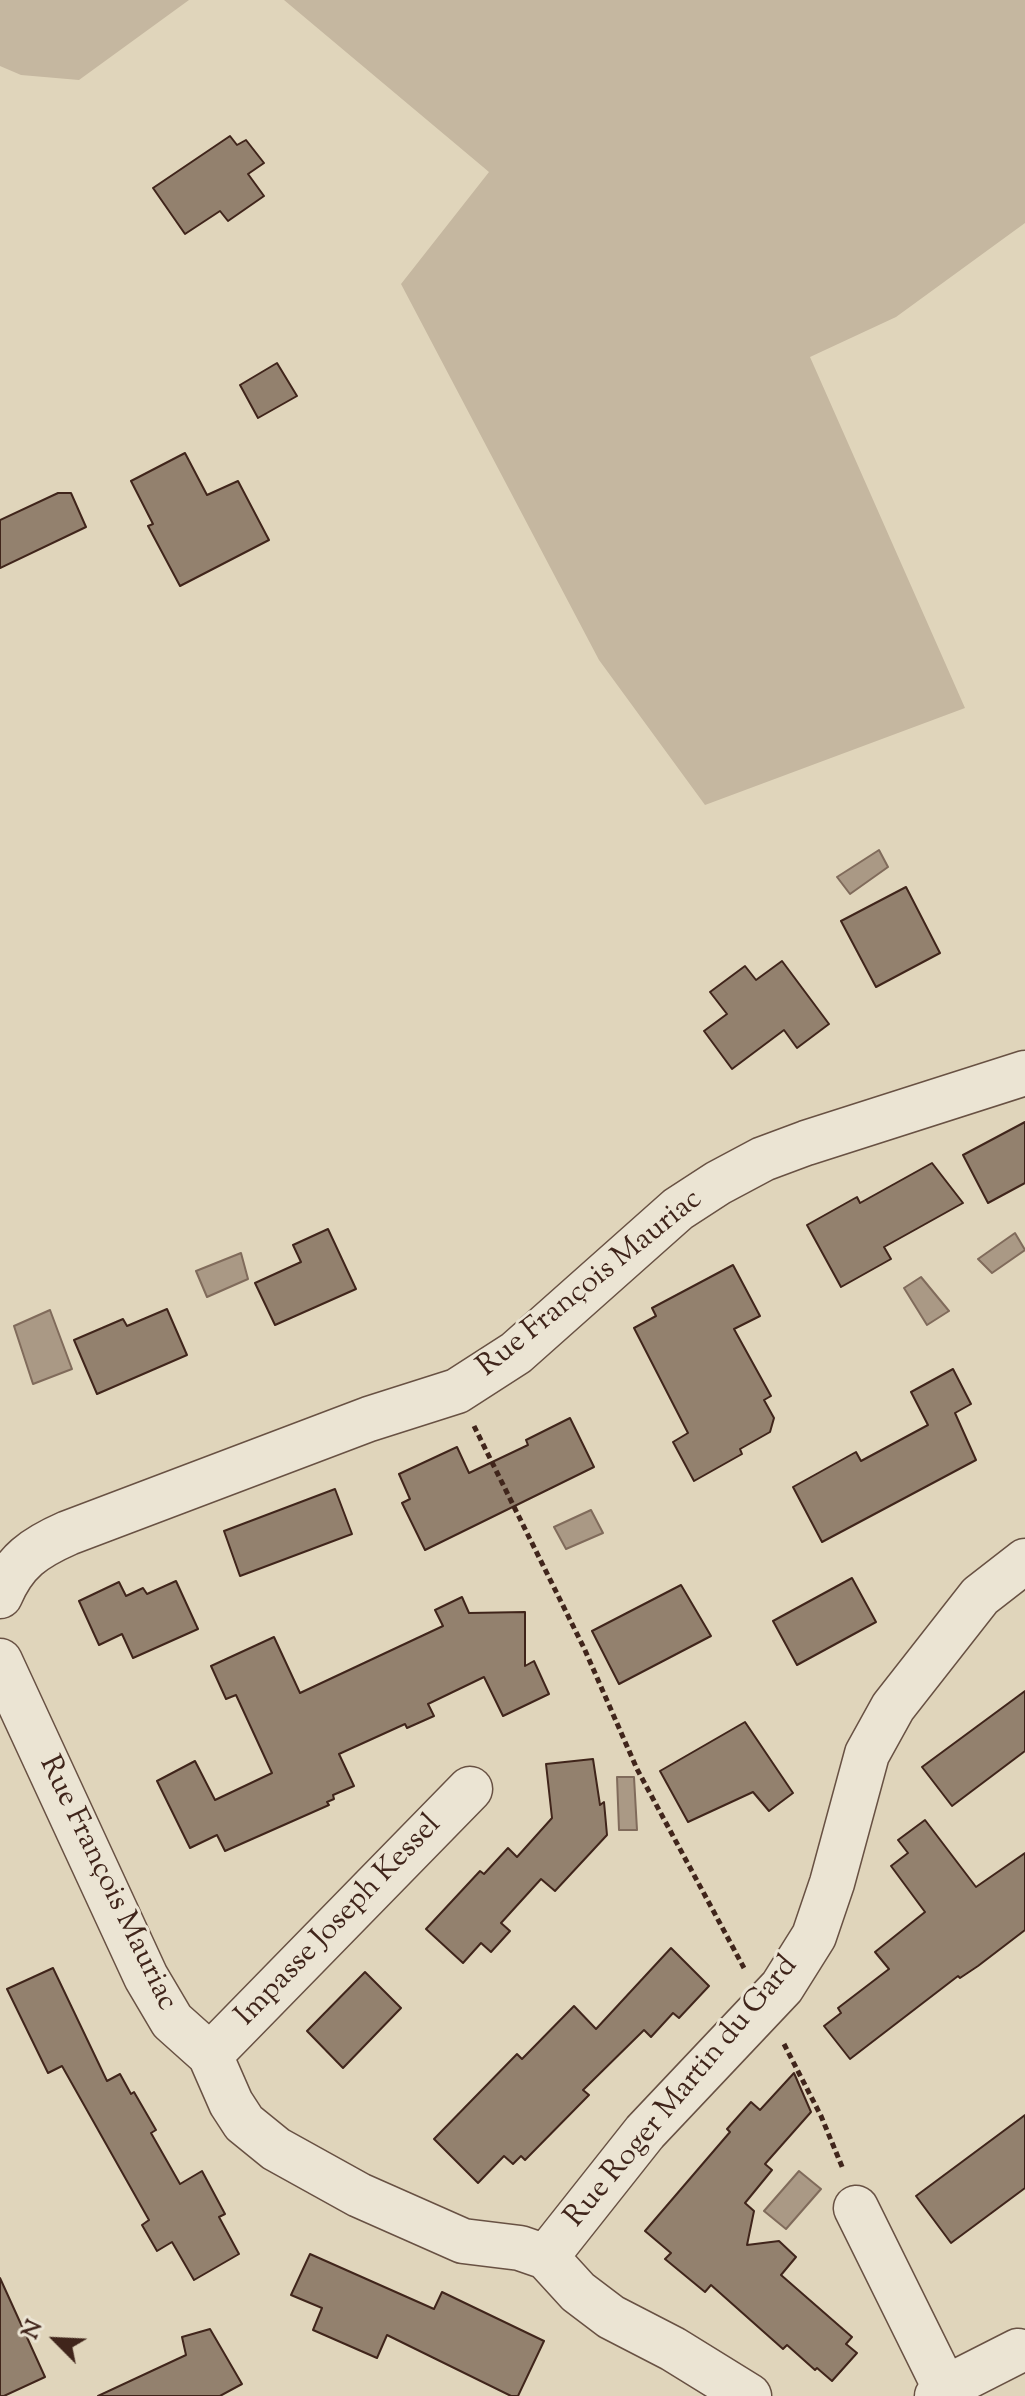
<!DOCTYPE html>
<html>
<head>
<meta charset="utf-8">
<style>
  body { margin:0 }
  #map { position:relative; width:1025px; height:2396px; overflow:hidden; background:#e0d5bb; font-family:"Sorts Mill Goudy",serif }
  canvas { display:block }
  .north { position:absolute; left:16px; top:2300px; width:80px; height:80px; -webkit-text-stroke:6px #ebe4d3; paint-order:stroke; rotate:294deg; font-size:22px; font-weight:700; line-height:32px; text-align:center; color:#40251b }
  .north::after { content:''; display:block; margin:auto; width:28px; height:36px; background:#40251b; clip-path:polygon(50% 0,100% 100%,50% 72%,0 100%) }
</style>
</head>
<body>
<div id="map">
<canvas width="1025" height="2396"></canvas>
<div class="north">N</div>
</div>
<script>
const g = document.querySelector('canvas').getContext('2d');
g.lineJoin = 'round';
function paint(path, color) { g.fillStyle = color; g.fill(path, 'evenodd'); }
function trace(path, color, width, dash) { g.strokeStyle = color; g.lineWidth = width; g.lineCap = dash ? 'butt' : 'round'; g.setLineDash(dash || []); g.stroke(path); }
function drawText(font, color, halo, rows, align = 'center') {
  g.font = font + ' "Sorts Mill Goudy",serif'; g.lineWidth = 6; g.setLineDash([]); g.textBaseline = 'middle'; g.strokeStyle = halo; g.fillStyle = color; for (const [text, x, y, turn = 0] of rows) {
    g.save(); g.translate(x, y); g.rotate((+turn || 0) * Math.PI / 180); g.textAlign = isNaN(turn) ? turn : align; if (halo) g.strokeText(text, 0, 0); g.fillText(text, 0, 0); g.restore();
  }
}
const green = new Path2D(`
  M 0,0 L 189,0 L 79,80 L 21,75 L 0,66 Z
  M 284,0 L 1025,0 L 1025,223 L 896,317 L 810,357 L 965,708 L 705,805 L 599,660 L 401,284 L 489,172 Z`);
const water = new Path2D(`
  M 879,850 L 888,867 L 850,894 L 837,877 Z
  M 1015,1233 L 1025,1250 L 992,1273 L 978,1259 Z
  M 241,1253 L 248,1279 L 207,1297 L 196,1271 Z
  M 921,1277 L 949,1311 L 927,1325 L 904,1288 Z
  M 50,1310 L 72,1369 L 33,1384 L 14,1326 Z
  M 591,1510 L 603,1533 L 566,1549 L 554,1527 Z
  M 617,1777 L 634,1777 L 637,1830 L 619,1830 Z
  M 799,2171 L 821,2189 L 786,2229 L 764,2211 Z`);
const building = new Path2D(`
  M 230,136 L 237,145 L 246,140 L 264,163 L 248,174 L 264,196 L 228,221 L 220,211 L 185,234 L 153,188 Z
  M 277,363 L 297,396 L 258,418 L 240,385 Z
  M 185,453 L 207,495 L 238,481 L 269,540 L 180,586 L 148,526 L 153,524 L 131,481 Z
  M 58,493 L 71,493 L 86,527 L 0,568 L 0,520 Z
  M 906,887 L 940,953 L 876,987 L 841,921 Z
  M 782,961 L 829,1024 L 797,1048 L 784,1030 L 732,1069 L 704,1031 L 727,1014 L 710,992 L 745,966 L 756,980 Z
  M 1025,1122 L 1025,1183 L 988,1203 L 963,1155 Z
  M 932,1163 L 963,1203 L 884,1247 L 891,1259 L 841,1287 L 807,1225 L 857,1197 L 860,1203 Z
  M 328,1229 L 356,1289 L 275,1325 L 255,1283 L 301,1262 L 293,1245 Z
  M 733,1265 L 760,1316 L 734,1329 L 771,1396 L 764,1400 L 774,1418 L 770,1432 L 740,1449 L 742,1454 L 694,1481 L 673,1442 L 688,1433 L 634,1328 L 656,1316 L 652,1308 Z
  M 167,1309 L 187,1355 L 97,1394 L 74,1340 L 123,1319 L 127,1326 Z
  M 953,1369 L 971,1404 L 955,1413 L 976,1460 L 822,1542 L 793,1487 L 856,1452 L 861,1461 L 928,1425 L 911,1392 Z
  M 570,1418 L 594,1467 L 425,1550 L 402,1503 L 410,1499 L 399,1474 L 457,1447 L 469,1473 L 528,1445 L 526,1440 Z
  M 335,1489 L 352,1534 L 240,1576 L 224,1531 Z
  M 852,1578 L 876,1622 L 797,1665 L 773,1621 Z
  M 176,1581 L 198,1629 L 133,1658 L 122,1634 L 99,1645 L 79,1601 L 119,1582 L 126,1596 L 143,1588 L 147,1594 Z
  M 681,1585 L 711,1636 L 619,1684 L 592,1631 Z
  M 462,1597 L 469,1613 L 525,1612 L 525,1666 L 534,1661 L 549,1694 L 503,1716 L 484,1677 L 428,1704 L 434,1716 L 407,1728 L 405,1724 L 339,1754 L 354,1786 L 333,1795 L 334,1799 L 327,1802 L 329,1805 L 225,1851 L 217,1835 L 190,1848 L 157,1781 L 195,1761 L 215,1800 L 272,1773 L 236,1695 L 226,1699 L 211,1666 L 274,1637 L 300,1693 L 443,1626 L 435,1610 Z
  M 1025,1691 L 1025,1751 L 952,1806 L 922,1767 Z
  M 745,1722 L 793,1793 L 769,1811 L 753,1792 L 688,1822 L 660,1771 Z
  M 593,1759 L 600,1805 L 604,1802 L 607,1835 L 555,1891 L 541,1879 L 501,1923 L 510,1931 L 491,1952 L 481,1943 L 463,1963 L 426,1929 L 480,1871 L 484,1874 L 508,1848 L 517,1857 L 552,1818 L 546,1764 Z
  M 925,1820 L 976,1887 L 1025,1853 L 1025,1930 L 978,1966 L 960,1978 L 958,1976 L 850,2059 L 824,2026 L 841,2013 L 838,2008 L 889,1969 L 875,1952 L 925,1912 L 891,1866 L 908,1853 L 898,1840 Z
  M 671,1948 L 709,1986 L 679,2018 L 673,2013 L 651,2037 L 644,2030 L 583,2090 L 589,2095 L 525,2160 L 521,2156 L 513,2164 L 504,2156 L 478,2183 L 434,2139 L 517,2054 L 522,2059 L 574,2006 L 596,2029 Z
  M 53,1968 L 107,2081 L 120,2074 L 131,2094 L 134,2092 L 156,2130 L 151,2133 L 180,2184 L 202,2171 L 225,2214 L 219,2217 L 239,2254 L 194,2280 L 172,2242 L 157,2251 L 142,2225 L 149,2220 L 62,2066 L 48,2073 L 7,1989 Z
  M 365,1972 L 401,2008 L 343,2068 L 307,2031 Z
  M 794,2073 L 811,2112 L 765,2164 L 772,2170 L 745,2203 L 754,2211 L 747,2245 L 779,2241 L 796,2257 L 781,2275 L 852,2337 L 846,2344 L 857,2353 L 832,2381 L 817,2368 L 815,2370 L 787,2345 L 783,2349 L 711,2285 L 705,2292 L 665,2259 L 671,2253 L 645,2231 L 730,2132 L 727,2129 L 751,2102 L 760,2110 Z
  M 1025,2115 L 1025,2188 L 951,2243 L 916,2196 Z
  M 310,2254 L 434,2309 L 442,2292 L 544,2341 L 518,2396 L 511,2396 L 387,2335 L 377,2358 L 313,2330 L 322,2308 L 291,2295 Z
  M 0,2278 L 45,2377 L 4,2396 L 0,2396 Z
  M 210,2329 L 242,2384 L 220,2396 L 98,2396 L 186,2355 L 182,2337 Z`);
const path = new Path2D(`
  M 474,1426 L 584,1648 L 637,1769 L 744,1968
  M 784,2044 L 821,2116 L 843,2169`);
const minor = new Path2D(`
  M 0,1596 C 15,1561 34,1548 68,1533 L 369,1419 L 457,1391 L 516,1353 L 678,1209 L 718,1183 L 763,1159 L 806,1143 L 1025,1073
  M 0,1661 L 146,1977 L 172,2021 L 210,2055 L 231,2103 L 244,2123 L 276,2149 L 359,2195 L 463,2241 L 520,2248 L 546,2257 L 578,2292 L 611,2317 L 673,2349 L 749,2396
  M 210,2055 L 470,1789
  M 856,2208 L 945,2388
  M 546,2257 L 645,2132 L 782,1987 L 814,1936 L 832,1883 L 867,1754 L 893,1707 L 980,1596 L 1025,1561
  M 937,2396 L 945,2388 L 1018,2351`);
const streetNames = [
  ["Rue François Mauriac",591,1285,-39],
  ["Rue François Mauriac",106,1884,64],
  ["Impasse Joseph Kessel",340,1922,-46],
  ["Rue Roger Martin du Gard",683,2093,-50]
];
paint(green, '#c5b7a0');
paint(water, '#aa9985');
trace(water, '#806b5b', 2);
paint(building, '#93816e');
trace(building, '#40251b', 2);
trace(minor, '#685143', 47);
trace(path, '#40251b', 5, [6, 4]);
trace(minor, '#ebe4d3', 44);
drawText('30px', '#40251b', '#ebe4d3', streetNames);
</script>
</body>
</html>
